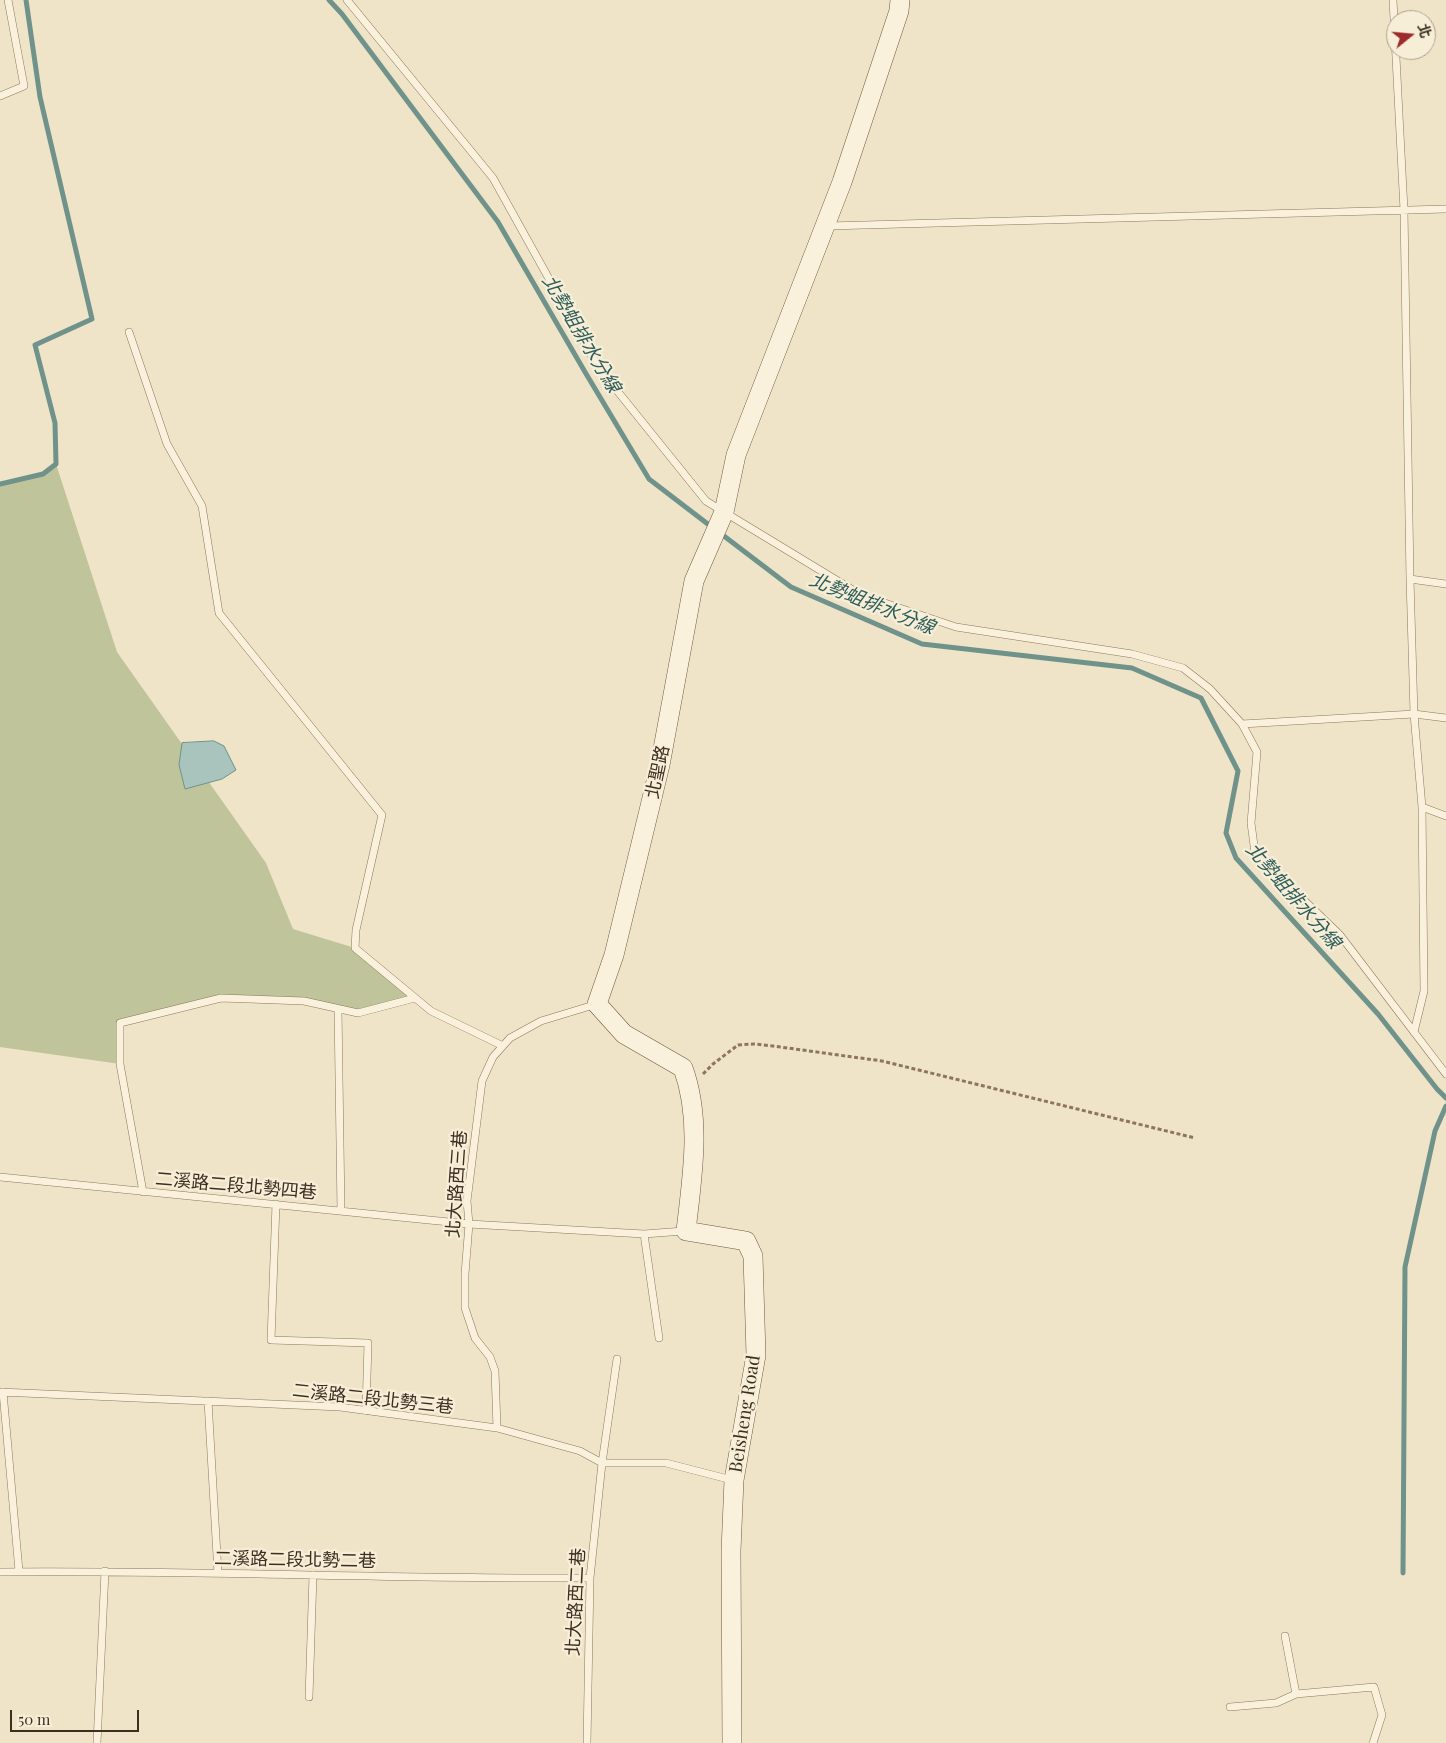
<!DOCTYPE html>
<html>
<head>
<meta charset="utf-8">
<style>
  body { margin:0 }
  #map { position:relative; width:1446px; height:1743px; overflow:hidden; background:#f0e4c8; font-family:"Playfair Display","Noto Sans TC",serif }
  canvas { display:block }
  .north { position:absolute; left:1386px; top:10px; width:50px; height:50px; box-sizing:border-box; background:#f7eed8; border:1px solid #ada18e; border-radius:50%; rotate:73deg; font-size:14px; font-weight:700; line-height:20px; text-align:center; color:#3d2e20 }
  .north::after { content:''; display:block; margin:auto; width:18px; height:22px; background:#9e2a2b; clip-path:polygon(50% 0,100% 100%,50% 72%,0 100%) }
  .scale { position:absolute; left:10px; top:1710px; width:129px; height:22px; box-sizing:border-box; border:2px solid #3d2e20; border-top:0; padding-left:6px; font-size:15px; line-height:18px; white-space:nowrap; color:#3d2e20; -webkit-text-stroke:4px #f7eed8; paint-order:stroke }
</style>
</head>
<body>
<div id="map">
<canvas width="1446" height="1743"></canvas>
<div class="north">北</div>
<div class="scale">50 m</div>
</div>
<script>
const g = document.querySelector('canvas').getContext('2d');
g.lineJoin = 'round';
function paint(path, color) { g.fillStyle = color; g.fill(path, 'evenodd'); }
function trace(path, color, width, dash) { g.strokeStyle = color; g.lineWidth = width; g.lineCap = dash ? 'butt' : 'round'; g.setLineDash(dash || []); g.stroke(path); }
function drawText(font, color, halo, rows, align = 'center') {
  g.font = font + ' "Playfair Display","Noto Sans TC",serif'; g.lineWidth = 4.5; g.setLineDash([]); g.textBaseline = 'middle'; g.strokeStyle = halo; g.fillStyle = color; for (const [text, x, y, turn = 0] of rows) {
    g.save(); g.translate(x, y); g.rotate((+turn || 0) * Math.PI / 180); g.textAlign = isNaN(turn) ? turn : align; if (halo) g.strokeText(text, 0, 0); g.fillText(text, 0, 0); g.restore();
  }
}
const cemetery = new Path2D(`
  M 56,464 L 117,652 L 266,863 L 293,929 L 355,948 L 415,998 L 358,1013 L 304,1001 L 221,998 L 120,1023 L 120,1064 L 0,1047 L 0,484 L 43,474 Z`);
const water = new Path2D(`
  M 214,741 L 224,746 L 236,770 L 222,779 L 185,789 L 179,765 L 182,743 Z`);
const stream = new Path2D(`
  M 329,0 L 342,14 L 498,222 L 585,372 L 649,479 L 713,528
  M 0,484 L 43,474 L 56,464 L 55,423 L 35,345 L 92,319 L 40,97 L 26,0
  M 720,533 L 791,587 L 922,644 L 1132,668 L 1201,698 L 1238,771 L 1226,833 L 1236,858 L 1378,1014 L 1437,1089 L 1446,1098
  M 1403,1573 L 1405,1267 L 1435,1131 L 1446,1106`);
const path = new Path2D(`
  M 703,1074 L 713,1064 L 738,1045 L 754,1044 L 773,1046 L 882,1061 L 1195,1138`);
const lane = new Path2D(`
  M 347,0 L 493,178 L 598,367 L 706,501 L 861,595 L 956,627 L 1132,654 L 1183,668 L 1210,689 L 1242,724 L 1257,752 L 1251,823 L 1255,853 L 1340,935 L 1446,1074
  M 1393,0 L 1404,210 L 1410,579
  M 0,96 L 24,86 L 8,0
  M 828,226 L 1446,209
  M 129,332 L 167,444 L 202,506 L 219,613 L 382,815 L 356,930 L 355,948 L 431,1011 L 503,1046
  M 1242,724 L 1414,714 L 1446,718
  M 1422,807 L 1446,816
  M 338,1009 L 341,1211
  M 1414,1032 L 1424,991 L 1422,807 L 1414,714 L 1410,579 L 1446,584
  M 0,1177 L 469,1224 L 644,1234 L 684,1231
  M 143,1192 L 120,1064 L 120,1023 L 221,998 L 304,1001 L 358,1013 L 415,998
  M 276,1204 L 271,1340 L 368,1343 L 366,1411
  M 644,1234 L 659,1338
  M 0,1392 L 340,1407 L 497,1428 L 580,1451 L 602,1463 L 666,1463 L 732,1480
  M 3,1392 L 19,1571
  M 208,1401 L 218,1573
  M 497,1428 L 495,1371 L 490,1357 L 475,1338 L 465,1308 L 465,1274 L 469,1224 L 467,1201 L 482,1081 L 493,1057 L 510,1038 L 541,1021 L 597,1004
  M 0,1572 C 197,1570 393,1579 590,1578
  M 1285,1636 L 1296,1694
  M 309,1697 L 313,1575
  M 1230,1707 L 1276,1703 L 1296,1694 L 1374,1687 L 1382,1715 L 1373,1743
  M 97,1743 L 105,1571
  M 587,1743 L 590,1578 L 602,1463 L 617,1359`);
const secondary = new Path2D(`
  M 732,1743 L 731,1551 L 734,1480 L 756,1355 L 753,1256 L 746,1241 L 686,1231 C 692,1177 702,1120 683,1068 L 624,1034 L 597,1004 L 614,955 L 660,765 L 694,581 L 724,512 L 736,455 L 842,182 L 899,11 L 900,0`);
const streetNames = [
  ["北聖路",658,772,-78],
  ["北大路西三巷",457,1184,-86],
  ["二溪路二段北勢四巷",236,1186,5],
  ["二溪路二段北勢三巷",373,1399,6],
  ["Beisheng Road",745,1414,-81],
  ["二溪路二段北勢二巷",295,1560,1],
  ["北大路西二巷",576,1602,-87]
];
const waterNames = [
  ["北勢蛆排水分線",581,334,59],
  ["北勢蛆排水分線",872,604,22],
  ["北勢蛆排水分線",1293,896,49]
];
paint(cemetery, '#bfc49a');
paint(water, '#a9c4bc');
trace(water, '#6f938a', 1);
trace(stream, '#6f938a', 5);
trace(lane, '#8d765c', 8);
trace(secondary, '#6f573f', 20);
trace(path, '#8d765c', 3, [4, 2.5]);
trace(lane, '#faf1dc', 7);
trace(secondary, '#faf1dc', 19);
drawText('18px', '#3d2e20', '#f7eed8', streetNames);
drawText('italic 19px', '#2f5d5a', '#f7eed8', waterNames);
</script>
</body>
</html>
